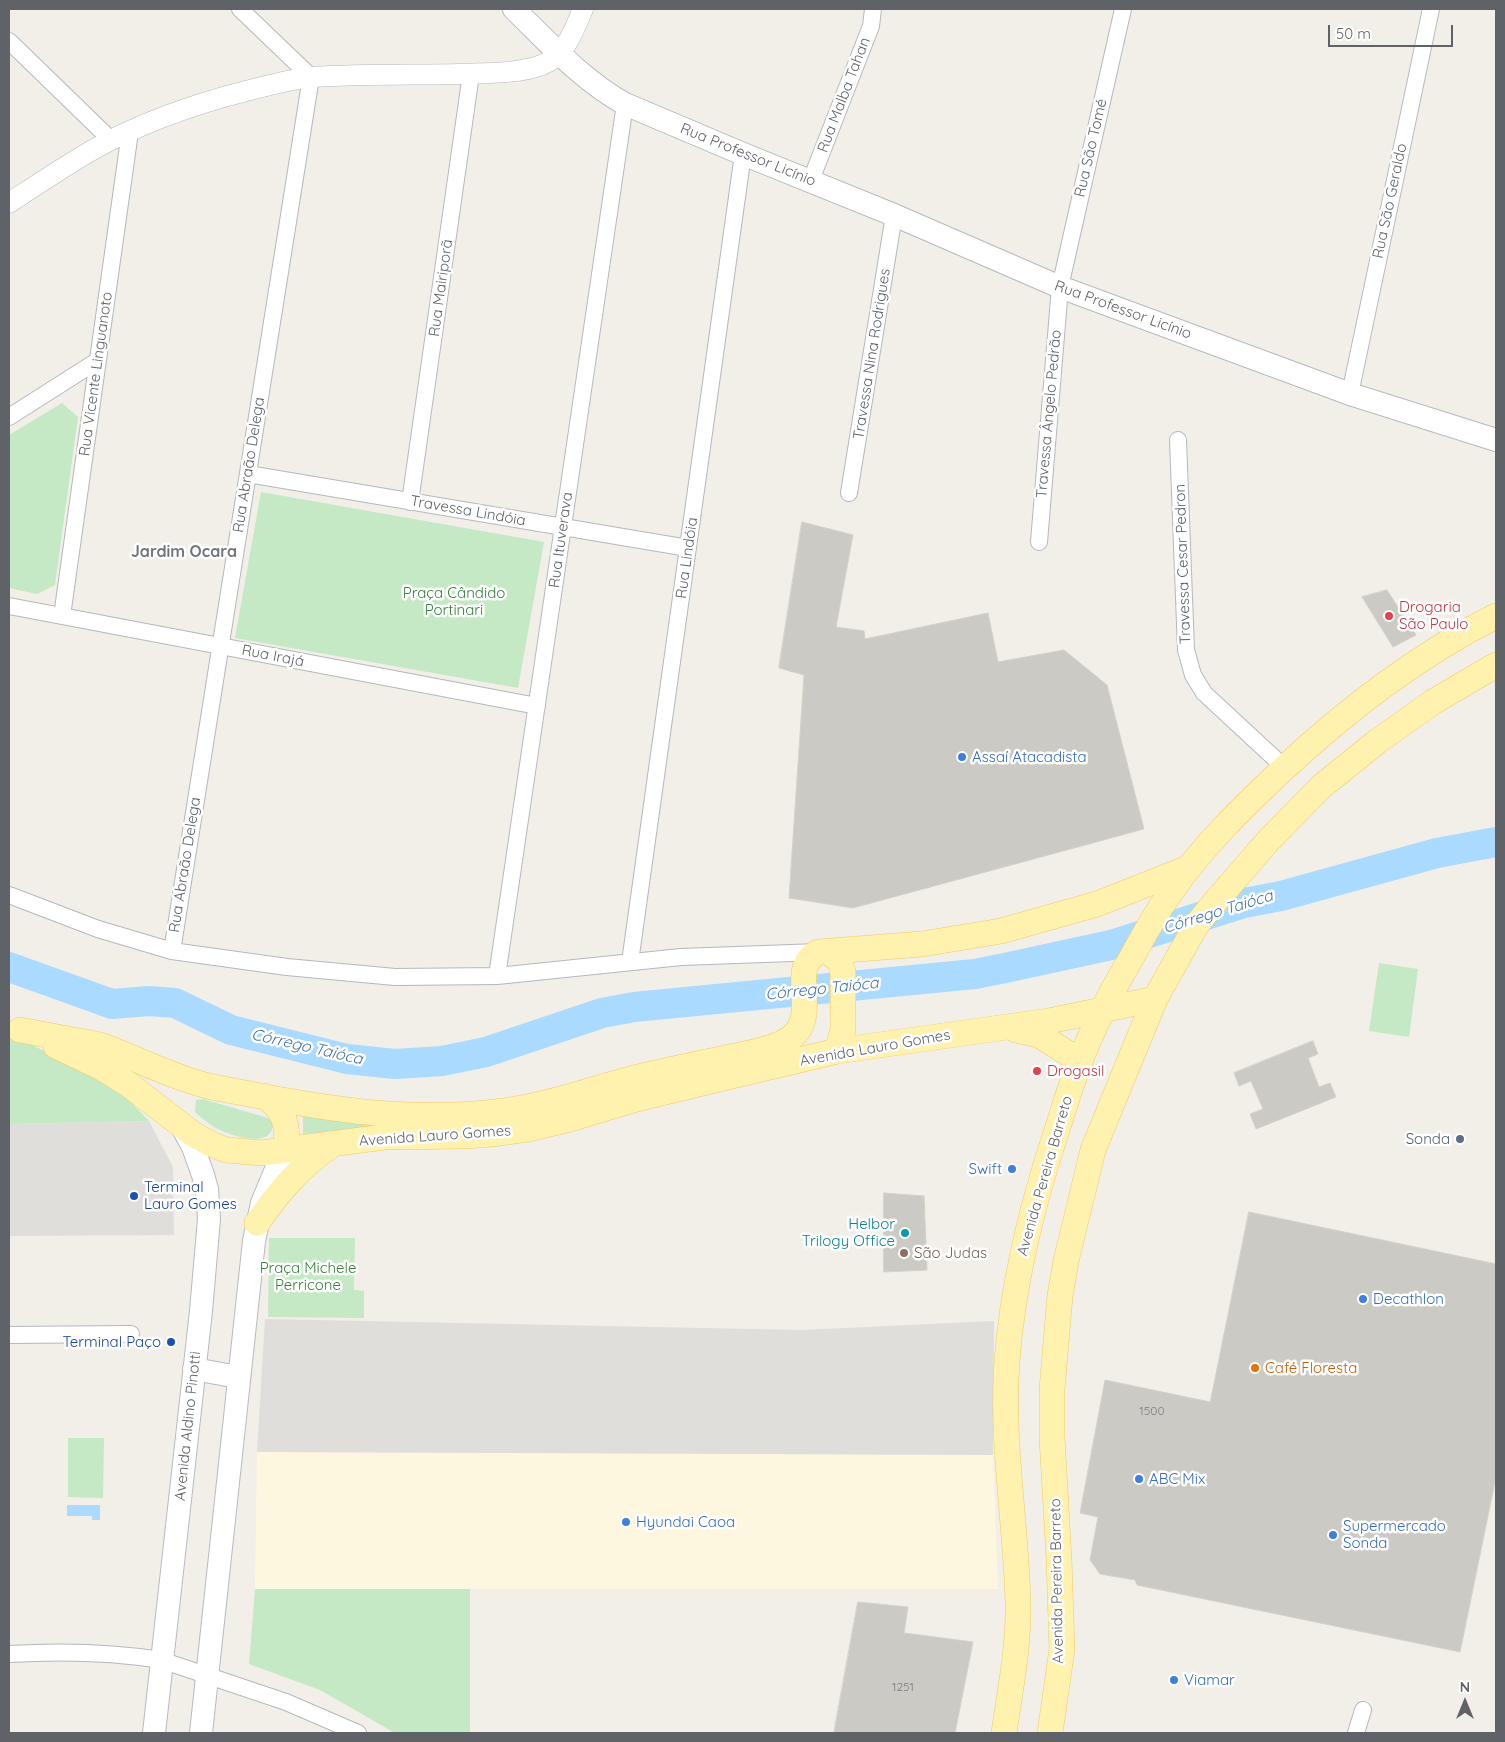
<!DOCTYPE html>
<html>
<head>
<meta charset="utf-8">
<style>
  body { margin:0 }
  #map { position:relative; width:1505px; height:1742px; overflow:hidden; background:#f1efe8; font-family:Quicksand,sans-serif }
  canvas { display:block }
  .frame { position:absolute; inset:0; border:10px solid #5f6368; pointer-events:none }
  .north { position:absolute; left:1440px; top:1677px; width:50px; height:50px; -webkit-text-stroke:4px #fff; paint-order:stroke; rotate:0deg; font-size:14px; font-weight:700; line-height:20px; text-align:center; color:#5f6368 }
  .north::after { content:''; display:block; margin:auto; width:18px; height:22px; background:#5f6368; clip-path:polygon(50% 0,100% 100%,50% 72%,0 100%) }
  .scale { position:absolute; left:1328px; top:25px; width:125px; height:22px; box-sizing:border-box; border:2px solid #5f6368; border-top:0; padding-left:6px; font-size:15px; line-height:18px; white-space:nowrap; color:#5f6368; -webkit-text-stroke:4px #fff; paint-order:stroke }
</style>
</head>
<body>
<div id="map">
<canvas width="1505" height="1742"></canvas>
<div class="frame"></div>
<div class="north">N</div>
<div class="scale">50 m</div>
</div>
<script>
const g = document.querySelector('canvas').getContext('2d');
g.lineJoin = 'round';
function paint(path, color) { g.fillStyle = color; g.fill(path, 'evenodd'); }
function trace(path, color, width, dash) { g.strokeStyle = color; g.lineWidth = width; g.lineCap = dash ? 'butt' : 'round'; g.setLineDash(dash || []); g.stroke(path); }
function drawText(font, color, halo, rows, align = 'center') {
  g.font = font + ' Quicksand,sans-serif'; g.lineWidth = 5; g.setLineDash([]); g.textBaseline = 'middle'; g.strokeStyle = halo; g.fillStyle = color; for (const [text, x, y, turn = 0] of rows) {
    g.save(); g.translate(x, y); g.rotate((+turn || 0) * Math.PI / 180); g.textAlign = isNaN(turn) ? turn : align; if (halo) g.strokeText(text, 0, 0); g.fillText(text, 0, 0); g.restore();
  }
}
const commercial = new Path2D(`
  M 257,1452 L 993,1455 L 998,1589 L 255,1589 Z`);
const industrial = new Path2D(`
  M 149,1121 L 173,1167 L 174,1235 L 9,1236 L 9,1124 Z
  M 265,1319 L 802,1330 L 994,1321 L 993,1455 L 257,1452 Z`);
const green = new Path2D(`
  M 62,403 L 78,417 L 55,585 L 37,594 L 9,588 L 9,435 Z
  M 261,492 L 544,542 L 518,688 L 235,638 Z
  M 1379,963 L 1418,969 L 1409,1037 L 1369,1031 Z
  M 9,1034 L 86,1071 L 128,1099 L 149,1121 L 9,1124 Z
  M 203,1099 L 268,1118 L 273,1123 C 273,1151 228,1135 214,1127 C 207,1122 200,1117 195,1112 L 196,1100 Z
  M 303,1114 L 392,1127 L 303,1134 Z
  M 269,1238 L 355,1238 L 354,1290 L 364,1291 L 364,1318 L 268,1317 Z
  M 68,1438 L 104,1438 L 103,1498 L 68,1497 Z
  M 255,1589 L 470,1589 L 470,1733 L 395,1733 L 320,1690 L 249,1664 Z`);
const water = new Path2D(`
  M 67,1505 L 100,1505 L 100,1520 L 92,1520 L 92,1516 L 67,1516 Z`);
const river = new Path2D(`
  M 9,967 L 112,1004 L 149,1001 L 175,1003 L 231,1030 L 347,1059 L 395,1064 L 442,1061 L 486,1052 L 602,1013 L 634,1007 L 975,974 L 1005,968 L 1111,945 L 1244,903 L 1281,896 L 1437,853 L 1496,842`);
const building = new Path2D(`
  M 802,522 L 853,535 L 836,627 L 864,631 L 865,639 L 988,613 L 998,662 L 1064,650 L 1107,685 L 1144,829 L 853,908 L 789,898 L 804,675 L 779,668 Z
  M 1387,590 L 1416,635 L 1393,647 L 1362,597 Z
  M 1313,1041 L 1318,1054 L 1308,1058 L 1319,1087 L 1330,1083 L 1336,1097 L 1256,1129 L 1250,1114 L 1263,1109 L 1251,1081 L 1239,1086 L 1234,1073 Z
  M 884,1193 L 924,1196 L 927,1270 L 884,1272 Z
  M 1249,1212 L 1496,1264 L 1496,1477 L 1460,1652 L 1137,1585 L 1135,1580 L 1100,1574 L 1090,1560 L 1098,1517 L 1080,1513 L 1105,1380 L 1210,1402 Z
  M 858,1602 L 908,1607 L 904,1633 L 973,1642 L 955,1733 L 834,1733 Z`);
const minor = new Path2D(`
  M 9,41 L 111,140
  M 811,180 L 871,26 L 873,9
  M 1350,394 L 1431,9
  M 9,417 L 97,361
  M 1178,440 L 1186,650 L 1193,675 L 1204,693 L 1285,768
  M 248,474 L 688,548
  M 849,493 L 894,215
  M 410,502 L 471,74
  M 1039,542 L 1060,287 L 1123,9
  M 9,606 L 537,706
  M 62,616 L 130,132
  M 9,895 L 98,929 L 172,951 L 287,967 L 395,977 L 497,976 L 681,957 L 819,952
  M 172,951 L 311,77 L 240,9
  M 630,962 L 743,154
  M 497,976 L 625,104
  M 9,1335 L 131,1334
  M 9,1654 C 59,1651 111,1652 161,1660 L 286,1702 L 358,1733
  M 1356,1733 L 1363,1710`);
const tertiary = new Path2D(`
  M 9,203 C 35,186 62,168 89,152 C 139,123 194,104 250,90 C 270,85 292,79 313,77 C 361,74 411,75 460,74 C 486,73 517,74 542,65 C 566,55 574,30 583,9`);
const secondary = new Path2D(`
  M 514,9 C 549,43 582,80 625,104 L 743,154 L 894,215 L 1060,287 L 1350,394 L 1496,440
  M 194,1369 L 238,1377
  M 154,1733 L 201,1311 L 209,1219 L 207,1189 L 203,1175 L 193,1147 L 180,1123
  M 201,1733 L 254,1241 L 262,1203 L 284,1150`);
const primary = new Path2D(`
  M 828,952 L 839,960 L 843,972 L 843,1030 L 837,1051
  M 20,1030 C 38,1033 55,1037 73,1040 C 83,1042 94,1043 103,1046 C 138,1059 171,1077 208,1086 C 226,1090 246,1093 265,1097 C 347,1112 420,1122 504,1111 C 549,1105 591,1089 634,1078 C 663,1071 692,1065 721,1059 C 741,1054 763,1052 782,1043 C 828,1022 783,968 819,952 L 922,944 L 1001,931 L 1097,904 L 1188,868
  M 1016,1030 L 1039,1035 L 1080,1061
  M 56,1046 L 102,1068 L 128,1084 L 193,1134 L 211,1144 L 226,1150 L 262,1153 L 384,1137 L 465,1136 L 491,1134 L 528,1129 L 570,1119 L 636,1099 L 702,1083 L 837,1051 L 1049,1021 L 1155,999
  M 264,1096 C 284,1109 291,1128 284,1150
  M 257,1223 C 278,1193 300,1166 332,1145
  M 1004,1733 C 1010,1690 1019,1647 1018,1603 C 1016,1522 1001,1442 1007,1361 C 1013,1282 1032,1205 1057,1130 C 1064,1108 1071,1084 1080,1062 C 1093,1027 1110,994 1129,962 C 1143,937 1156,912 1173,889 C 1203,846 1241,809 1279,773 C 1344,712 1416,656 1496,616
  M 1050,1733 L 1062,1649 L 1059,1559 L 1052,1438 L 1052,1389 L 1060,1296 L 1066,1261 L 1093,1150 L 1155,999 L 1197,924 L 1216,901 L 1268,841 L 1322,786 L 1378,741 L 1433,702 L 1496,665`);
const markers = [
  [1389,616,5,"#e0444e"],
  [962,757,5,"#3f7fe0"],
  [1037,1071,5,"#e0444e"],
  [1460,1139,5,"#5c6f8a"],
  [1012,1169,5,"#3f7fe0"],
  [134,1196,5,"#1a4fb4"],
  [905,1233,5,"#0f9aa8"],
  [904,1253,5,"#8d6e63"],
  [1363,1299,5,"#3f7fe0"],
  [171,1342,5,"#1a4fb4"],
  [1255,1368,5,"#e8710a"],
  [1139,1479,5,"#3f7fe0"],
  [626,1522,5,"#3f7fe0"],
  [1333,1535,5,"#3f7fe0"],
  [1174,1680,5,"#3f7fe0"]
];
const numberNames = [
  ["1500",1152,1411],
  ["1251",903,1687]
];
const streetNames = [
  ["Rua Malba Tahan",844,95,-69],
  ["Rua São Tomé",1091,148,-77],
  ["Rua Professor Licínio",748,155,22],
  ["Rua São Geraldo",1390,201,-78],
  ["Rua Mairiporã",441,288,-82],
  ["Rua Professor Licínio",1123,310,20],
  ["Travessa Nina Rodrigues",872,354,-81],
  ["Rua Vicente Linguanoto",96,374,-82],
  ["Travessa Ângelo Pedrão",1049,414,-85],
  ["Rua Abraão Delega",249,465,-81],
  ["Travessa Lindóia",468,511,10],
  ["Rua Ituverava",561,540,-82],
  ["Rua Lindóia",687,558,-82],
  ["Travessa Cesar Pedron",1183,564,-92],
  ["Rua Irajá",273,656,11],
  ["Rua Abraão Delega",185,865,-81],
  ["Avenida Lauro Gomes",875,1048,-10],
  ["Avenida Lauro Gomes",435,1136,-4],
  ["Avenida Pereira Barreto",1045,1176,-74],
  ["Avenida Aldino Pinotti",188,1426,-84],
  ["Avenida Pereira Barreto",1057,1581,-91]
];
const parkNames = [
  ["Praça Cândido",454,593],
  ["Portinari",454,610],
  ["Praça Michele",308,1268],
  ["Perricone",308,1285]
];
const healthNames = [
  ["Drogaria",1399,607],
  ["São Paulo",1399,624],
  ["Drogasil",1047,1071]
];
const shopNames = [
  ["Assaí Atacadista",972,757],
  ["Swift",1002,1169,"right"],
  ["Decathlon",1373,1299],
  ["ABC Mix",1149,1479],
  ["Hyundai Caoa",636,1522],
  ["Supermercado",1343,1526],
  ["Sonda",1343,1543],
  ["Viamar",1184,1680]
];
const serviceNames = [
  ["Sonda",1450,1139]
];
const transitNames = [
  ["Terminal",144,1187],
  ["Lauro Gomes",144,1204],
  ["Terminal Paço",161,1342,"right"]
];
const cultureNames = [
  ["Helbor",895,1224],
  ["Trilogy Office",895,1241]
];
const educationNames = [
  ["São Judas",914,1253]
];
const foodNames = [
  ["Café Floresta",1265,1368]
];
const neighbourhoodNames = [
  ["Jardim Ocara",184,552]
];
const waterNames = [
  ["Córrego Taióca",1218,912,-17],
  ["Córrego Taióca",822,989,-6],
  ["Córrego Taióca",307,1047,13]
];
paint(commercial, '#fef7e0');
paint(industrial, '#e0deda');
paint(green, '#c5e8c5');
paint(water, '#aadaff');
trace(river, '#aadaff', 30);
paint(building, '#cccac5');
trace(building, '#d6d1c6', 1);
trace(minor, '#b5b8bc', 18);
trace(tertiary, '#b5b8bc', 21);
trace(secondary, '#b6babf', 24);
trace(primary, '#f2c960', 26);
trace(minor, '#fff', 16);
trace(tertiary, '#fff', 20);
trace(secondary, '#fff', 22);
trace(primary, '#fff2af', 25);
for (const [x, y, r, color] of markers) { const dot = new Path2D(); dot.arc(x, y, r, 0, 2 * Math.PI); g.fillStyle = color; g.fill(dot); trace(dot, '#fff', 2); }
drawText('12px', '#7a7d7f', null, numberNames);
drawText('15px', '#5f6368', '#fff', streetNames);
drawText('15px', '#348238', '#fff', parkNames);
drawText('15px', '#be3a42', '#fff', healthNames, 'left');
drawText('15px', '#366cbe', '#fff', shopNames, 'left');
drawText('15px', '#4e5e75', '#fff', serviceNames, 'right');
drawText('15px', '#164399', '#fff', transitNames, 'left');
drawText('15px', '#0d838f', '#fff', cultureNames, 'right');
drawText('15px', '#785e54', '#fff', educationNames, 'left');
drawText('15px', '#c56008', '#fff', foodNames, 'left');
drawText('bold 16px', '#70757a', '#fff', neighbourhoodNames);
drawText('italic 16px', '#4174aa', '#fff', waterNames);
</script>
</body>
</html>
